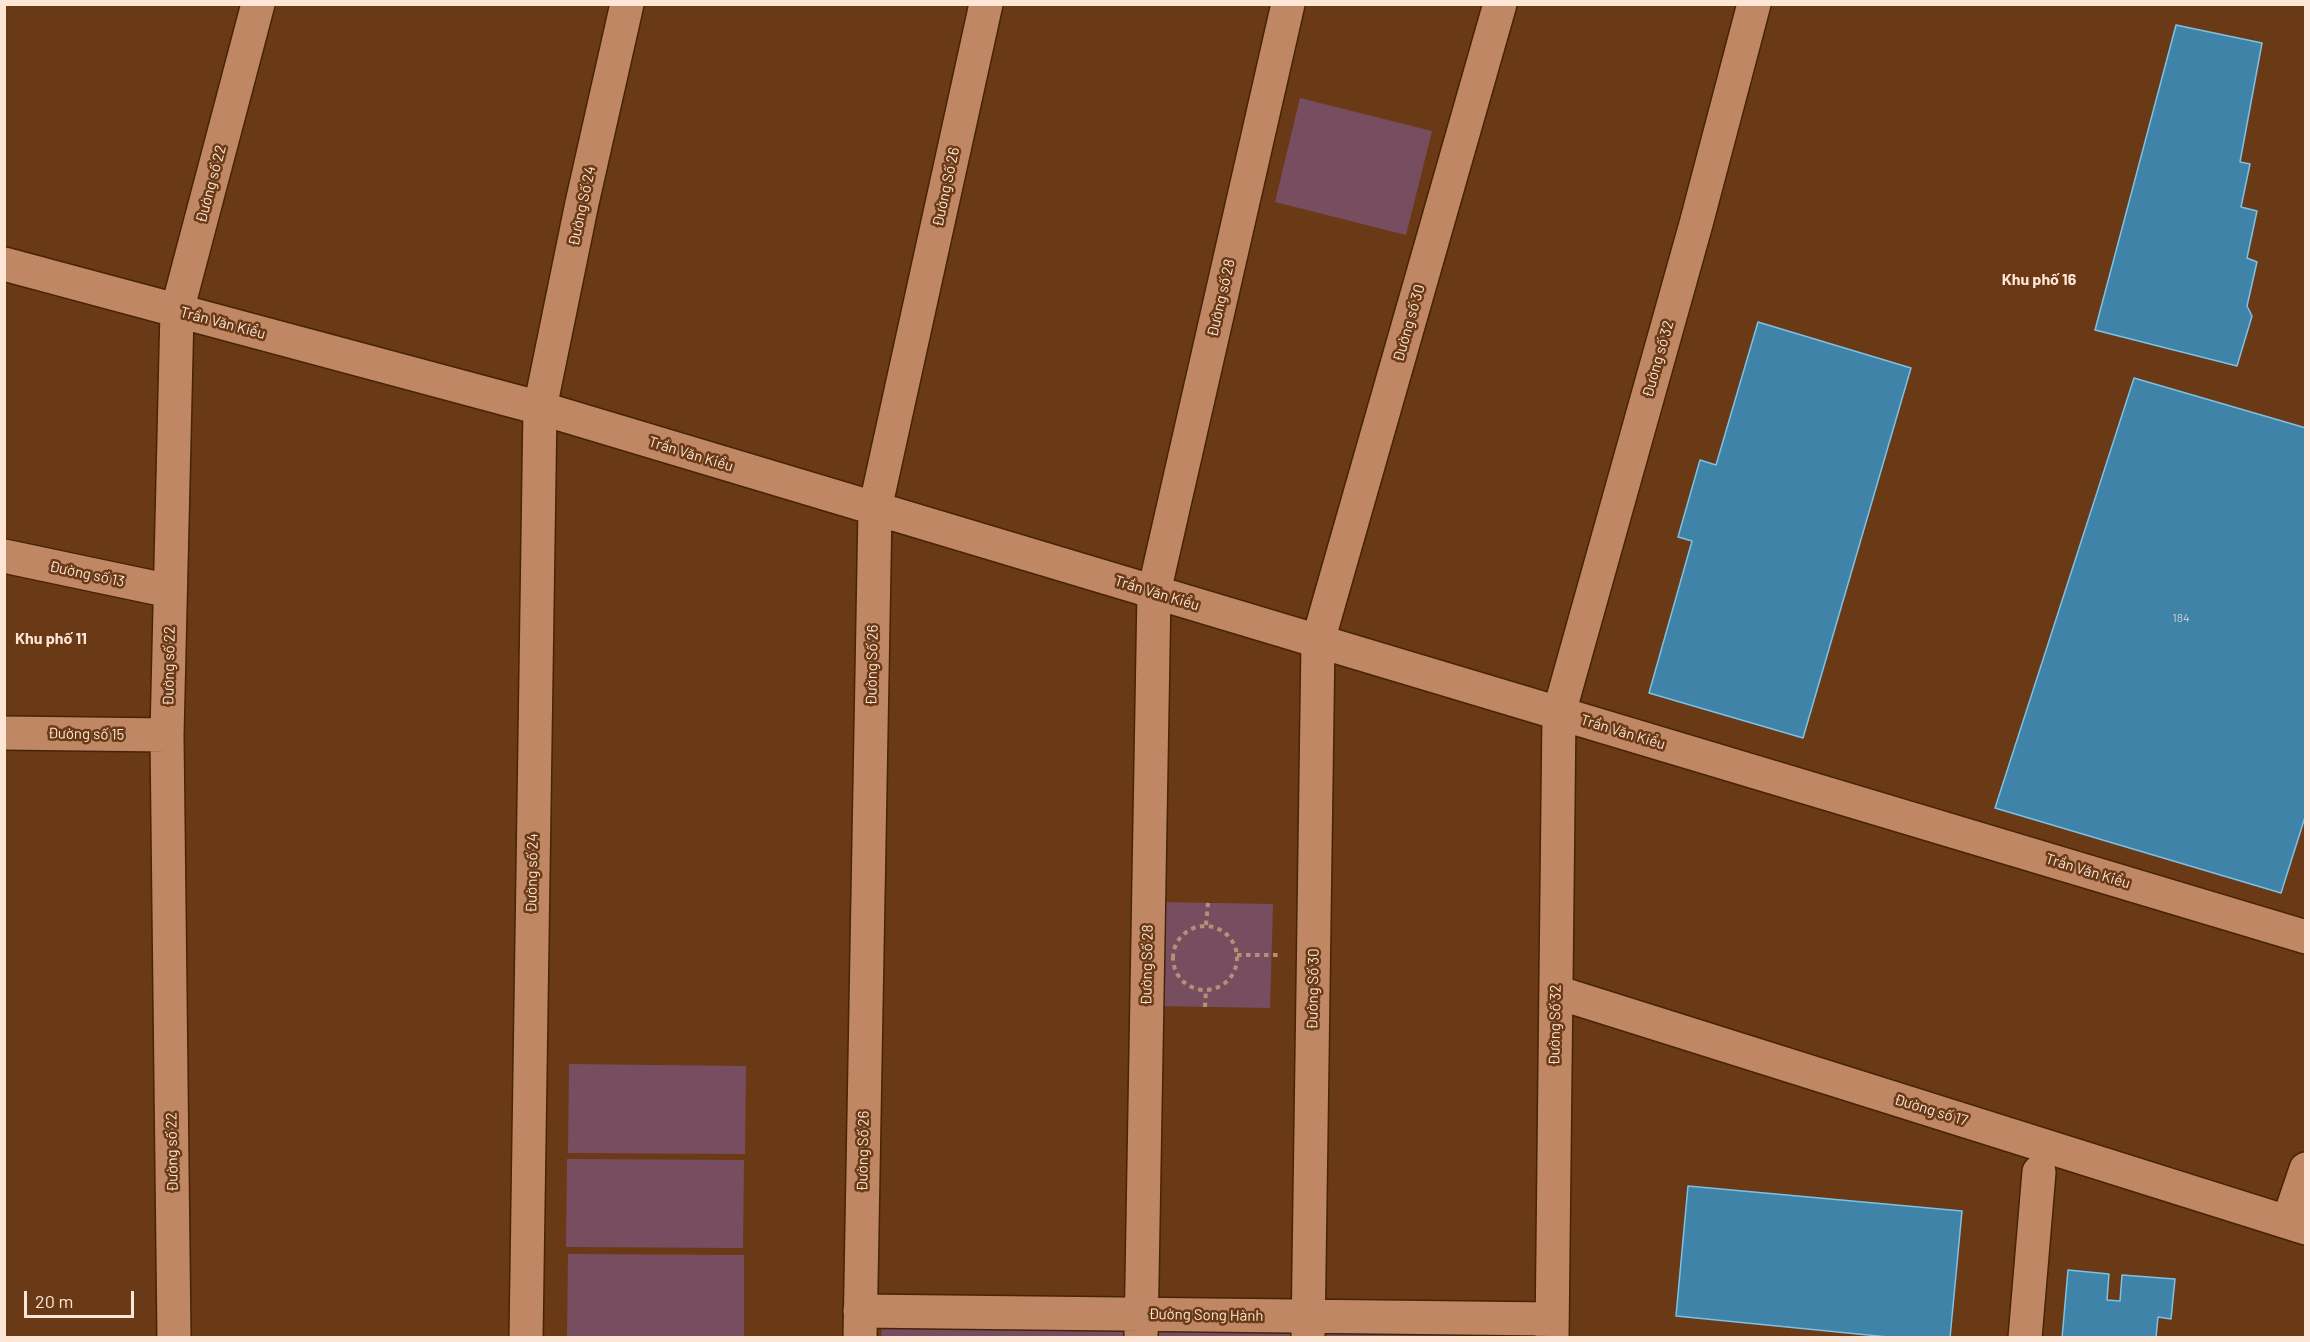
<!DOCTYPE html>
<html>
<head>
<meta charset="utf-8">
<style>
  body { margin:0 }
  #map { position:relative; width:2310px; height:1342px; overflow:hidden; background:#6a3916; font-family:Barlow,sans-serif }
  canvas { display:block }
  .frame { position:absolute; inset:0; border:6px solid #fee6d7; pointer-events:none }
  .scale { position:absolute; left:24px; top:1291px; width:110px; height:27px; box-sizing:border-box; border:3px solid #fee6d7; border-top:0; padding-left:8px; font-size:18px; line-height:21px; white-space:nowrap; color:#fee6d7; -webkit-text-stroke:4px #6a3916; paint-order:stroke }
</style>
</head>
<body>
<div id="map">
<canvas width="2310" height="1342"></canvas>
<div class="frame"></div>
<div class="scale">20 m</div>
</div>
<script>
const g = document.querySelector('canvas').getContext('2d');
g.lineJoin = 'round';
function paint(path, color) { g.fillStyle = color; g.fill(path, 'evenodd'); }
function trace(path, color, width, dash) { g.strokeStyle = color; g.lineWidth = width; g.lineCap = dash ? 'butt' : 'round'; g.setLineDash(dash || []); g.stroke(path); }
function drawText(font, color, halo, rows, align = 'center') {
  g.font = font + ' Barlow,sans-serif'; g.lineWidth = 5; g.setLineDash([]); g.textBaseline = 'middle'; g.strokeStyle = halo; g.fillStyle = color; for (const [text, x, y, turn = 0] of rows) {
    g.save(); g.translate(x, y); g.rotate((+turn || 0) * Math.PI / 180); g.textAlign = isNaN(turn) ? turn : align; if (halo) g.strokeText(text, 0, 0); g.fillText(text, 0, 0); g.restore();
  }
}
const green = new Path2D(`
  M 1300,98 L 1432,131 L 1406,235 L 1275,202 Z
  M 1157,902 L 1273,904 L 1270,1008 L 1154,1006 Z
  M 569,1064 L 746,1066 L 745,1154 L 568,1153 Z
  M 567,1159 L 744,1160 L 743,1248 L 566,1247 Z
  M 568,1254 L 744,1255 L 744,1337 L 567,1337 Z
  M 882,1323 L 1127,1328 L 1126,1338 L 881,1338 Z
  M 1152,1327 L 1295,1328 L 1295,1337 L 1152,1337 Z
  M 1322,1330 L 1539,1332 L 1539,1338 L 1322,1338 Z`);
const building = new Path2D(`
  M 2176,25 L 2262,43 L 2240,162 L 2250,164 L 2241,207 L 2257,211 L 2247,258 L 2257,262 L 2247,306 L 2252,316 L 2237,366 L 2095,330 Z
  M 1758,322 L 1911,368 L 1803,738 L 1649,693 L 1692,541 L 1678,537 L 1700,460 L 1716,465 Z
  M 2134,378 L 2306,428 L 2306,814 L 2281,893 L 1995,808 Z
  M 1688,1186 L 1962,1211 L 1950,1338 L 1898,1338 L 1676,1316 Z
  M 2068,1270 L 2109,1274 L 2107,1300 L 2120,1301 L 2122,1275 L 2175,1279 L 2171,1319 L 2158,1317 L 2156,1338 L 2062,1338 Z`);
const path = new Path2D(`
  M 1206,925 L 1208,903
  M1173 958a32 32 0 1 1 64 0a32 32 0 1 1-64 0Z
  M 1237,955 L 1278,955
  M 1205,1007 L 1206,990`);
const street = new Path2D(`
  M 4,556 L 170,591
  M 4,733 L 167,735
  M 1556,992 L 2306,1228
  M 2288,1222 L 2306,1169
  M 860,1311 L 1552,1319
  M 174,1338 L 167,735 L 177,311 L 258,4
  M 526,1338 L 540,408 L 582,203 L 627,4
  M 1141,1338 L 1154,592 L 1288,4
  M 1308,1338 L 1318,641 L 1500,4
  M 1552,1338 L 1559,713 L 1696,224 L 1754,4
  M 2025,1338 L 2039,1172`);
const secondary = new Path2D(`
  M 4,264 L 540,408 L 2306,937
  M 860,1338 L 875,509 L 986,4`);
const numberNames = [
  ["184",2181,618]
];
const streetNames = [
  ["Đường số 22",211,184,-75],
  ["Đường Số 26",946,187,-78],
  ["Đường Số 24",582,206,-78],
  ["Đường số 28",1221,298,-77],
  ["Trần Văn Kiểu",223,323,15],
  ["Đường số 30",1409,323,-74],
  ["Đường số 32",1658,359,-74],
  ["Trần Văn Kiểu",691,454,17],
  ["Đường số 13",87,574,12],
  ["Trần Văn Kiểu",1157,593,17],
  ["Đường Số 26",872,665,-89],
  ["Đường số 22",169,666,-89],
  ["Trần Văn Kiểu",1623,732,17],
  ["Đường số 15",86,734,1],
  ["Trần Văn Kiểu",2088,871,17],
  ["Đường số 24",532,873,-89],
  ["Đường Số 28",1147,965,-89],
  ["Đường Số 30",1313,989,-89],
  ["Đường Số 32",1555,1025,-89],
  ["Đường số 17",1931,1110,17],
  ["Đường Số 26",863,1151,-89],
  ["Đường số 22",172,1152,-91],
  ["Đường Song Hành",1206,1315,1]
];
const neighbourhoodNames = [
  ["Khu phố 16",2039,280],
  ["Khu phố 11",51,639]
];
paint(green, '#774e5f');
paint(building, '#3f84a8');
trace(building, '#7fc1e4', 1.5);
trace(street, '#472307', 36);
trace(secondary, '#472307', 36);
trace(path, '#b59077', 4, [4.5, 4.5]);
trace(street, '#bf8764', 33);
trace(secondary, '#bf8764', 33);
drawText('12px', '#cececb', null, numberNames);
drawText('15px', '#fee6d7', '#6a3916', streetNames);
drawText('bold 16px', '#fee6d7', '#6a3916', neighbourhoodNames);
</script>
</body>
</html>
